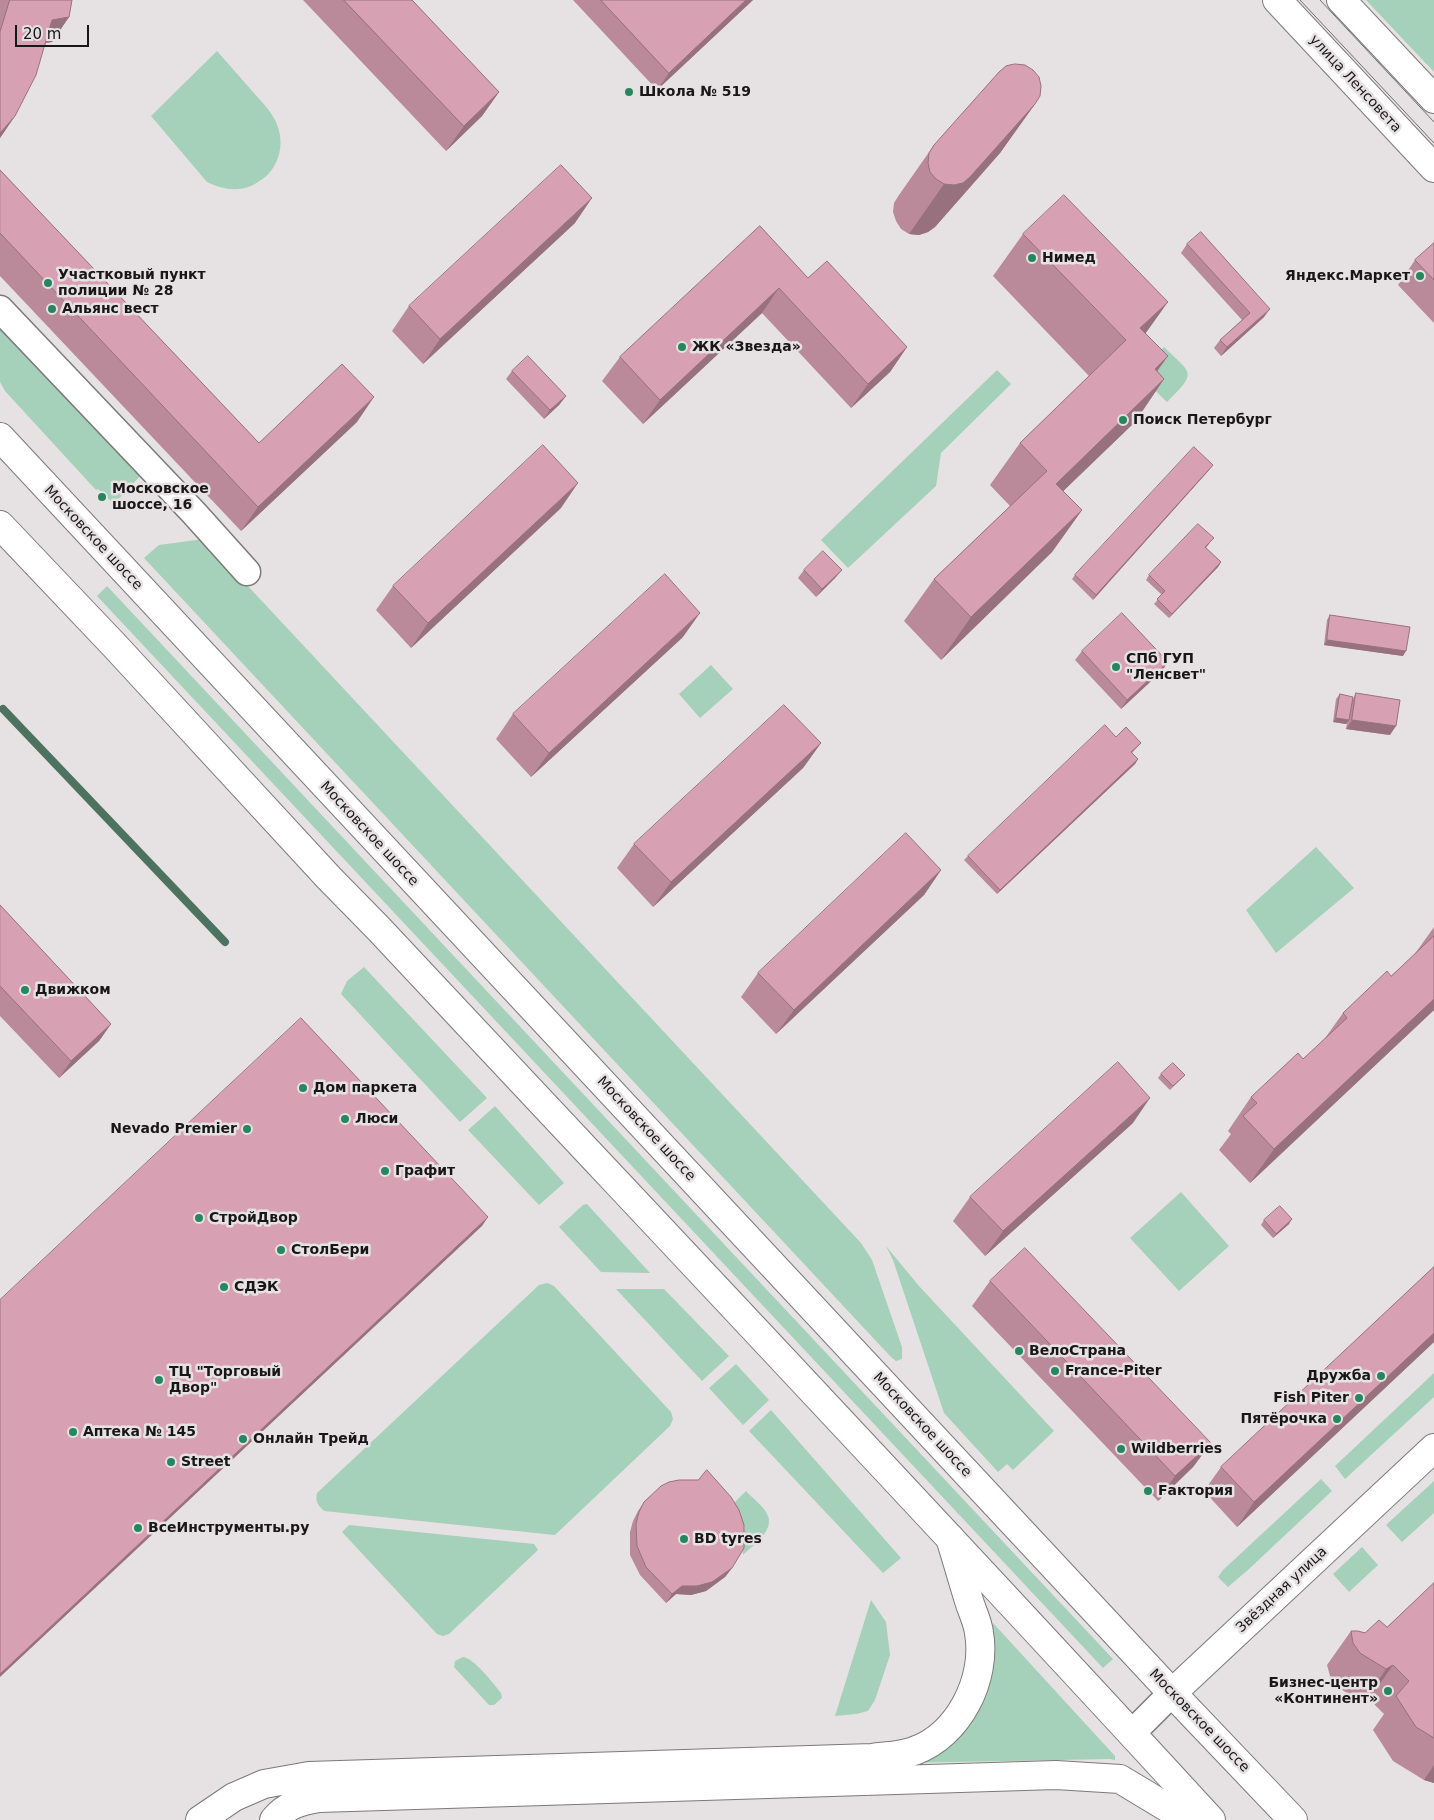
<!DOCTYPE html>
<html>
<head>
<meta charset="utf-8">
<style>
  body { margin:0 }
  #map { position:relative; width:1434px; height:1820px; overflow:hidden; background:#e6e2e3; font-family:"DejaVu Sans",sans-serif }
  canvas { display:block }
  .scale { position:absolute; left:15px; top:25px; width:74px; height:22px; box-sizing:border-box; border:2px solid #181617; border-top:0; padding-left:6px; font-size:15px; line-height:18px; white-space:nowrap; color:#181617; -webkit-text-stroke:4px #e6e2e3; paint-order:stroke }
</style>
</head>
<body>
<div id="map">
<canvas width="1434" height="1820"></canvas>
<div class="scale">20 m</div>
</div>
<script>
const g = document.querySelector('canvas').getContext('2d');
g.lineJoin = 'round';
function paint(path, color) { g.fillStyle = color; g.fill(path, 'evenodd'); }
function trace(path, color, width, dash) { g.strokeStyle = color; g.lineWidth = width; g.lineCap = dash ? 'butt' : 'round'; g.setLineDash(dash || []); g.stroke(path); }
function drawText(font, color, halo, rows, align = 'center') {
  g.font = font + ' "DejaVu Sans",sans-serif'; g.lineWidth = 5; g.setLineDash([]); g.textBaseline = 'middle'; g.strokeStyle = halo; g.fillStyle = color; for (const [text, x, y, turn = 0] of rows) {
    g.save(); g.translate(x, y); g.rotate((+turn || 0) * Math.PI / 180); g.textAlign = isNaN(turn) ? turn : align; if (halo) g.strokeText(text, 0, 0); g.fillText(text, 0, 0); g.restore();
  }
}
const green = new Path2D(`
  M 1366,0 L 1434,0 L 1434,72 Z
  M 217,51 C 229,65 241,78 253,92 C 261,101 271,111 276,122 C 286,144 279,170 258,182 C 242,193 224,190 207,182 L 151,116 Z
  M 0,321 L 142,474 L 114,504 L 98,489 L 96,490 L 5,391 L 0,382 Z
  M 1164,347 C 1193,375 1197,372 1167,402 L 1137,373 Z
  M 997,370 L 1011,384 L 941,453 L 936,486 L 848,568 L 821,540 Z
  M 204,539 L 861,1243 L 872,1260 L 902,1347 L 902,1359 L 896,1361 L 891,1357 L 144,558 L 159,545 Z
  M 107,586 L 1113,1659 L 1103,1668 L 97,596 Z
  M 711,665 L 733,689 L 700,718 L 679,694 Z
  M 1316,847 L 1354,888 L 1276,953 L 1246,910 Z
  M 364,967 L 487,1098 L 460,1122 L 341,994 L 347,981 Z
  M 495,1106 L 564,1183 L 539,1205 L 468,1130 Z
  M 1181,1192 L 1229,1246 L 1179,1291 L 1130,1238 Z
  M 587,1204 L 650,1273 L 601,1272 L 559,1227 L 583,1205 Z
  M 886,1246 L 919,1286 L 1054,1431 L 1013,1470 L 1007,1464 L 998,1472 L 944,1413 L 893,1260 Z
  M 547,1283 L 554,1286 L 671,1412 L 673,1419 L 670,1426 L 555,1535 L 324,1511 C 318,1505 315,1502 317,1493 L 539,1285 Z
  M 616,1289 L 664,1289 L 729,1356 L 702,1381 Z
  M 736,1364 L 769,1400 L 743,1425 L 709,1388 Z
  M 1434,1373 L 1434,1397 L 1345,1479 L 1335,1466 Z
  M 771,1410 L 901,1558 L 883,1573 L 749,1431 Z
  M 1321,1479 L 1332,1491 L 1249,1569 L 1228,1587 L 1218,1577 L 1223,1570 Z
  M 1434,1481 L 1434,1513 L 1402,1542 L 1386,1525 Z
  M 746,1491 C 752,1498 765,1507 768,1516 C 774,1531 752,1546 743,1555 L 743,1532 L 745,1528 L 732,1505 Z
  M 349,1525 L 534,1544 L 538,1550 L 449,1634 L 443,1636 L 437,1634 L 342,1532 Z
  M 1362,1547 L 1378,1565 L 1349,1592 L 1333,1574 Z
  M 871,1600 L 886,1622 L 890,1655 L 875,1700 L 868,1711 L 856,1714 L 835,1716 Z
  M 993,1623 L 1115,1756 L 1115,1760 L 1110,1759 L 902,1763 L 923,1755 L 992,1642 Z
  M 463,1657 C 474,1658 493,1683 501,1693 L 502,1698 L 494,1705 L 489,1705 L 454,1667 L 455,1661 Z`);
const stream = new Path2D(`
  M 3,709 L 225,942`);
const minor = new Path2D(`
  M 0,309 L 194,513 L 247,572
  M 1132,1733 L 1172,1693`);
const tertiary = new Path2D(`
  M 1277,0 L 1434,168
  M 1341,0 L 1434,99
  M 1172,1693 L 1434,1448`);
const secondary = new Path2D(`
  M 200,1820 L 234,1797 L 264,1784 L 309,1776 L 872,1758 C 885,1756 901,1756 914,1751 C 959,1735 987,1679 979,1633 C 978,1623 973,1613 970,1604 C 963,1582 957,1560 950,1538
  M 274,1820 C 286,1805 301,1801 319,1798 L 1056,1775 L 1120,1779 L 1188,1820`);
const primary = new Path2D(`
  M 0,437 L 1172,1693 L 1293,1820
  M 0,525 L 115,646 L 329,878 L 379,929 C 657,1226 937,1521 1211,1820`);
const tram = new Path2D(`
  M 1300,0 L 1434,143
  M 1320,0 L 1434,122`);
const wall = new Path2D(`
  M 0,0 L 72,0 L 69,17 L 52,42 L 46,43 L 15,116 L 0,138 Z
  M 303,0 L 412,0 L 499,92 L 482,116 L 446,151 Z
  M 573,0 L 753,0 L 657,90 Z
  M 1035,104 L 1000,153 L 935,227 L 928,232 L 919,235 L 909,234 L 901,229 L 896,221 L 893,212 L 894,203 L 899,195 L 934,145 Z
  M 0,170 L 259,443 L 357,422 L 241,531 L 0,276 Z
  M 575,223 L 423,364 L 392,331 L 409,306 Z
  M 760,226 L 808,278 L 907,347 L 890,372 L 851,408 L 762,313 L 643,424 L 602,381 L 620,357 Z
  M 1023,234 L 1146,333 L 1157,371 L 1164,379 L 1135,422 L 1063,491 L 1082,510 L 1052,552 L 941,660 L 904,621 L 934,579 L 1010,506 L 990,485 L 1020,443 L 1089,376 L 993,276 Z
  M 1434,243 L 1434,323 L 1398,285 L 1415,260 Z
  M 1187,244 L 1264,317 L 1221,356 L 1214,348 L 1220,340 L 1242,320 L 1181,253 Z
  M 512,371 L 566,396 L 559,405 L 544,419 L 506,379 Z
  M 1210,469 L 1093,600 L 1072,579 L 1075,575 Z
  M 561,508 L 411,648 L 376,610 L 393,586 Z
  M 1210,543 L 1206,548 L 1221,562 L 1218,567 L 1169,618 L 1154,604 L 1162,595 L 1146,580 L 1149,575 Z
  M 804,570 L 842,570 L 835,578 L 816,597 L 798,578 Z
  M 1330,615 L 1403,656 L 1324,645 L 1327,620 Z
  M 683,637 L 531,777 L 496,739 L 513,714 Z
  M 1082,651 L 1162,671 L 1121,709 L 1075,660 Z
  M 1356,693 L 1390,735 L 1346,729 L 1347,723 L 1346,724 L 1333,722 L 1336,699 L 1340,694 L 1353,699 Z
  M 1116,737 L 1141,743 L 1132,753 L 1138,759 L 1135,764 L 997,894 L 964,860 L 968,856 Z
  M 821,743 L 803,768 L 653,907 L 617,868 L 634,844 Z
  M 941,870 L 924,895 L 776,1034 L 741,997 L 758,973 Z
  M 0,905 L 111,1024 L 99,1041 L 59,1078 L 0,1016 Z
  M 1434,927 L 1434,1010 L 1250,1183 L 1219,1150 L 1231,1134 L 1228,1131 L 1251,1097 L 1303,1059 L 1323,1041 L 1343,1013 L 1391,976 L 1414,955 Z
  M 1161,1074 L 1185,1075 L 1170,1090 L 1158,1078 Z
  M 1133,1123 L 985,1256 L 953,1221 L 970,1197 Z
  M 1264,1220 L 1289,1224 L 1273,1238 L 1261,1225 Z
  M 1434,1267 L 1434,1342 L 1237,1527 L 1204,1491 L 1221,1467 Z
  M 990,1281 L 1211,1443 L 1193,1467 L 1158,1501 L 972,1306 Z
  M 644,1502 L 732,1568 L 725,1577 L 706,1591 L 691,1595 L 676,1594 L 666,1603 L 640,1575 L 630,1555 L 630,1532 L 633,1521 L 638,1511 Z
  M 1434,1583 L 1434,1783 L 1424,1780 L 1393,1761 L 1373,1730 L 1384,1714 L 1369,1699 L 1363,1703 L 1336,1686 L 1330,1676 L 1327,1665 L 1351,1631 L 1365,1633 L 1387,1627 Z`);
const shadedWall = new Path2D(`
  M 746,0 L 753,0 L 657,90 L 669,73 Z
  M 69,17 L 52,42 L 35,44 L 52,20 Z
  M 499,92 L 482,116 L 446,151 L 464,126 Z
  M 1035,104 L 1000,153 L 935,227 L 928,232 L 919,235 L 909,234 L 944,184 Z
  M 15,116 L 0,138 L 0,133 Z
  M 592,198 L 575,223 L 423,364 L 440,339 Z
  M 779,288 L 762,313 L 643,424 L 660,400 Z
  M 1168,302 L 1138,344 L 1140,328 Z
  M 1270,309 L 1264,317 L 1221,356 L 1227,347 Z
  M 907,347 L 890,372 L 851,408 L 868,384 Z
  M 1168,356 L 1138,398 L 1155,369 Z
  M 1164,379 L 1135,422 L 1027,526 L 1056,484 Z
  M 566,396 L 559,405 L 544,419 L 550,410 Z
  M 374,397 L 357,422 L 241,531 L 258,507 Z
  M 1213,465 L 1210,469 L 1093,600 L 1096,595 Z
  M 578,483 L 561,508 L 411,648 L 428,623 Z
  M 1082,510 L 1052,552 L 941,660 L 971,617 Z
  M 1221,562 L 1218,567 L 1169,618 L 1172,614 Z
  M 842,570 L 835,578 L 816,597 L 822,589 Z
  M 700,613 L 683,637 L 531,777 L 549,753 Z
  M 1327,640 L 1406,651 L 1403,656 L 1324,645 Z
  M 1168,662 L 1162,671 L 1121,709 L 1127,700 Z
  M 1336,718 L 1349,720 L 1346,724 L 1333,722 Z
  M 1352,720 L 1396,726 L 1390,735 L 1346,729 Z
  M 821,743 L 803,768 L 653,907 L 671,882 Z
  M 1138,759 L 1135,764 L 997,894 L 1000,890 Z
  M 941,870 L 924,895 L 776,1034 L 794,1010 Z
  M 1434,999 L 1434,1010 L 1250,1183 L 1274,1149 Z
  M 111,1024 L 99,1041 L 59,1078 L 71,1061 Z
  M 1150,1098 L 1133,1123 L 985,1256 L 1003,1231 Z
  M 488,1217 L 482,1226 L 0,1677 L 0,1674 Z
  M 1292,1219 L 1289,1224 L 1273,1238 L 1276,1234 Z
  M 1434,1333 L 1434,1342 L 1237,1527 L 1254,1502 Z
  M 1211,1443 L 1193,1467 L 1158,1501 L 1175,1476 Z
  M 732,1568 L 725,1577 L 706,1591 L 691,1595 L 676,1594 L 666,1603 L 672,1594 L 682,1586 Z
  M 1393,1665 L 1369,1699 L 1363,1703 L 1386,1669 Z
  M 1434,1765 L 1434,1783 L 1424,1780 Z`);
const building = new Path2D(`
  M 10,0 L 72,0 L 69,17 L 52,20 L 36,75 L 15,116 L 0,133 L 0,32 Z
  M 344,0 L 412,0 L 499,92 L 464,126 Z
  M 601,0 L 746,0 L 669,73 Z
  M 1015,64 L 1025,65 L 1033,70 L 1039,77 L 1041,86 L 1040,96 L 1035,104 L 970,177 L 963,183 L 954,185 L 944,184 L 936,179 L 930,172 L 928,163 L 929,153 L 934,145 L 999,72 L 1006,66 Z
  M 561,165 L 592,198 L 440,339 L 409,306 Z
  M 0,170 L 259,443 L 342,364 L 374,397 L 258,507 L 0,233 Z
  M 1064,195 L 1168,302 L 1140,328 L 1168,356 L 1155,369 L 1164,379 L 1056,484 L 1082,510 L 971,617 L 934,579 L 1047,471 L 1020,443 L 1126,340 L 1023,234 Z
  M 760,226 L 808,278 L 827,261 L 907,347 L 868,384 L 779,288 L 660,400 L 620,357 Z
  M 1201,232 L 1270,309 L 1227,347 L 1220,340 L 1250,313 L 1187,244 Z
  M 1434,243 L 1434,280 L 1415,260 Z
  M 528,356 L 566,396 L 550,410 L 512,371 Z
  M 543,445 L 578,483 L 428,623 L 393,586 Z
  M 1194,447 L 1213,465 L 1096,595 L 1075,575 Z
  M 1198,524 L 1214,538 L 1205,547 L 1221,562 L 1172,614 L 1157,599 L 1165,591 L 1149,575 Z
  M 823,551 L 842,570 L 822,589 L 804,570 Z
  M 665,574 L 700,613 L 549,753 L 513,714 Z
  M 1122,613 L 1168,662 L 1127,700 L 1082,651 Z
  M 1330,615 L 1410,627 L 1406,651 L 1327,640 Z
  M 1356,693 L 1400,700 L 1396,726 L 1352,720 Z
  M 1340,694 L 1353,697 L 1349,720 L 1336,718 Z
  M 784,705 L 821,743 L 671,882 L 634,844 Z
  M 1105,725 L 1116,737 L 1126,727 L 1141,743 L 1131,752 L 1138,759 L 1000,890 L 968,856 Z
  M 906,833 L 941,870 L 794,1010 L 758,973 Z
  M 0,905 L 111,1024 L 71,1061 L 0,986 Z
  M 1434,936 L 1434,999 L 1274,1149 L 1243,1116 L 1257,1103 L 1251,1097 L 1298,1053 L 1303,1059 L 1347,1018 L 1343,1013 L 1387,971 L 1391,976 Z
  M 301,1018 L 488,1217 L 0,1674 L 0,1300 Z
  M 1118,1062 L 1150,1098 L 1003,1231 L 970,1197 Z
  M 1173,1063 L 1185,1075 L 1173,1086 L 1161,1074 Z
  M 1280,1206 L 1292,1219 L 1276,1234 L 1264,1220 Z
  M 1025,1248 L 1211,1443 L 1175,1476 L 990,1281 Z
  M 1434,1267 L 1434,1333 L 1254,1502 L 1221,1467 Z
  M 707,1470 L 731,1497 L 739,1510 L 744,1525 L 744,1548 L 732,1568 L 712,1582 L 697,1586 L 682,1586 L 672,1594 L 646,1567 L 637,1546 L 636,1524 L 639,1512 L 644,1502 L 661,1486 L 669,1482 L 679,1480 L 698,1480 Z
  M 1434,1583 L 1434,1738 L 1416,1727 L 1396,1696 L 1409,1681 L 1393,1665 L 1386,1669 L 1360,1653 L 1353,1643 L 1351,1631 L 1358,1631 L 1365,1633 L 1379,1620 L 1387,1627 Z`);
const markers = [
  [629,92,5,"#25865f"],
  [1032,258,5,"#25865f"],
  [1420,276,5,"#25865f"],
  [48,283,5,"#25865f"],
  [52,309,5,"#25865f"],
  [682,347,5,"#25865f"],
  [1123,420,5,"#25865f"],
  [102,497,5,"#25865f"],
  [1116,667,5,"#25865f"],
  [25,990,5,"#25865f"],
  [303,1088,5,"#25865f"],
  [345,1119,5,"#25865f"],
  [247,1129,5,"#25865f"],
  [385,1171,5,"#25865f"],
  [199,1218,5,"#25865f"],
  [281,1250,5,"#25865f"],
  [224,1287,5,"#25865f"],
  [1019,1351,5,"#25865f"],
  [1055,1371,5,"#25865f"],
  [1381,1376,5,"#25865f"],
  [159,1380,5,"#25865f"],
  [1359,1398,5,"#25865f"],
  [1337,1419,5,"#25865f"],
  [73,1432,5,"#25865f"],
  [243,1439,5,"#25865f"],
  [1121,1449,5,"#25865f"],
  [171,1462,5,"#25865f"],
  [1148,1491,5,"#25865f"],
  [138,1528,5,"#25865f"],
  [684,1539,5,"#25865f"],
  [1388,1691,5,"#25865f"]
];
const streetNames = [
  ["улица Ленсовета",1355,84,47],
  ["Московское шоссе",93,538,47],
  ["Московское шоссе",369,834,47],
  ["Московское шоссе",646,1129,47],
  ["Московское шоссе",922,1425,47],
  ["Звёздная улица",1282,1590,-43],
  ["Московское шоссе",1199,1721,46]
];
const poiNames = [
  ["Школа № 519",639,92],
  ["Нимед",1042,258],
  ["Участковый пункт",58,275],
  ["полиции № 28",58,291],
  ["Яндекс.Маркет",1410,276,"right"],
  ["Альянс вест",62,309],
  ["ЖК «Звезда»",692,347],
  ["Поиск Петербург",1133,420],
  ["Московское",112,489],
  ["шоссе, 16",112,505],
  ["СПб ГУП",1126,659],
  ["\"Ленсвет\"",1126,675],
  ["Движком",35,990],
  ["Дом паркета",313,1088],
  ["Люси",355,1119],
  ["Nevado Premier",237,1129,"right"],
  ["Графит",395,1171],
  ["СтройДвор",209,1218],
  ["СтолБери",291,1250],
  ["СДЭК",234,1287],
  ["ВелоСтрана",1029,1351],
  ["France-Piter",1065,1371],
  ["ТЦ \"Торговый",169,1372],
  ["Двор\"",169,1388],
  ["Дружба",1371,1376,"right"],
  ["Fish Piter",1349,1398,"right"],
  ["Пятёрочка",1327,1419,"right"],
  ["Аптека № 145",83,1432],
  ["Онлайн Трейд",253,1439],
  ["Wildberries",1131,1449],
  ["Street",181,1462],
  ["Fактория",1158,1491],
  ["ВсеИнструменты.ру",148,1528],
  ["BD tyres",694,1539],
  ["Бизнес-центр",1378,1683,"right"],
  ["«Континент»",1378,1699,"right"]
];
paint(green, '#a5d0b9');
trace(stream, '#4e7260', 8);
trace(minor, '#7c7979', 29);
trace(tertiary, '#7c7979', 30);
trace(secondary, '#7c7979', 30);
trace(primary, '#7c7979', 30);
trace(minor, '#fff', 26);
trace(tertiary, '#fff', 28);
trace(secondary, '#fff', 28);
trace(primary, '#fff', 28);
trace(tram, '#716f70', 1);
paint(wall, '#ba8a9a');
paint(shadedWall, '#97717d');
paint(building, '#d8a1b3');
trace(building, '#97717d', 1);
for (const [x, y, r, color] of markers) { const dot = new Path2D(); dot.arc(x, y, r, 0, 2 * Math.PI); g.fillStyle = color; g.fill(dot); trace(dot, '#e6e2e3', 2); }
drawText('14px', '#181617', '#e6e2e3', streetNames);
drawText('bold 14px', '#181617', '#e6e2e3', poiNames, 'left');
</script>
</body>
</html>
